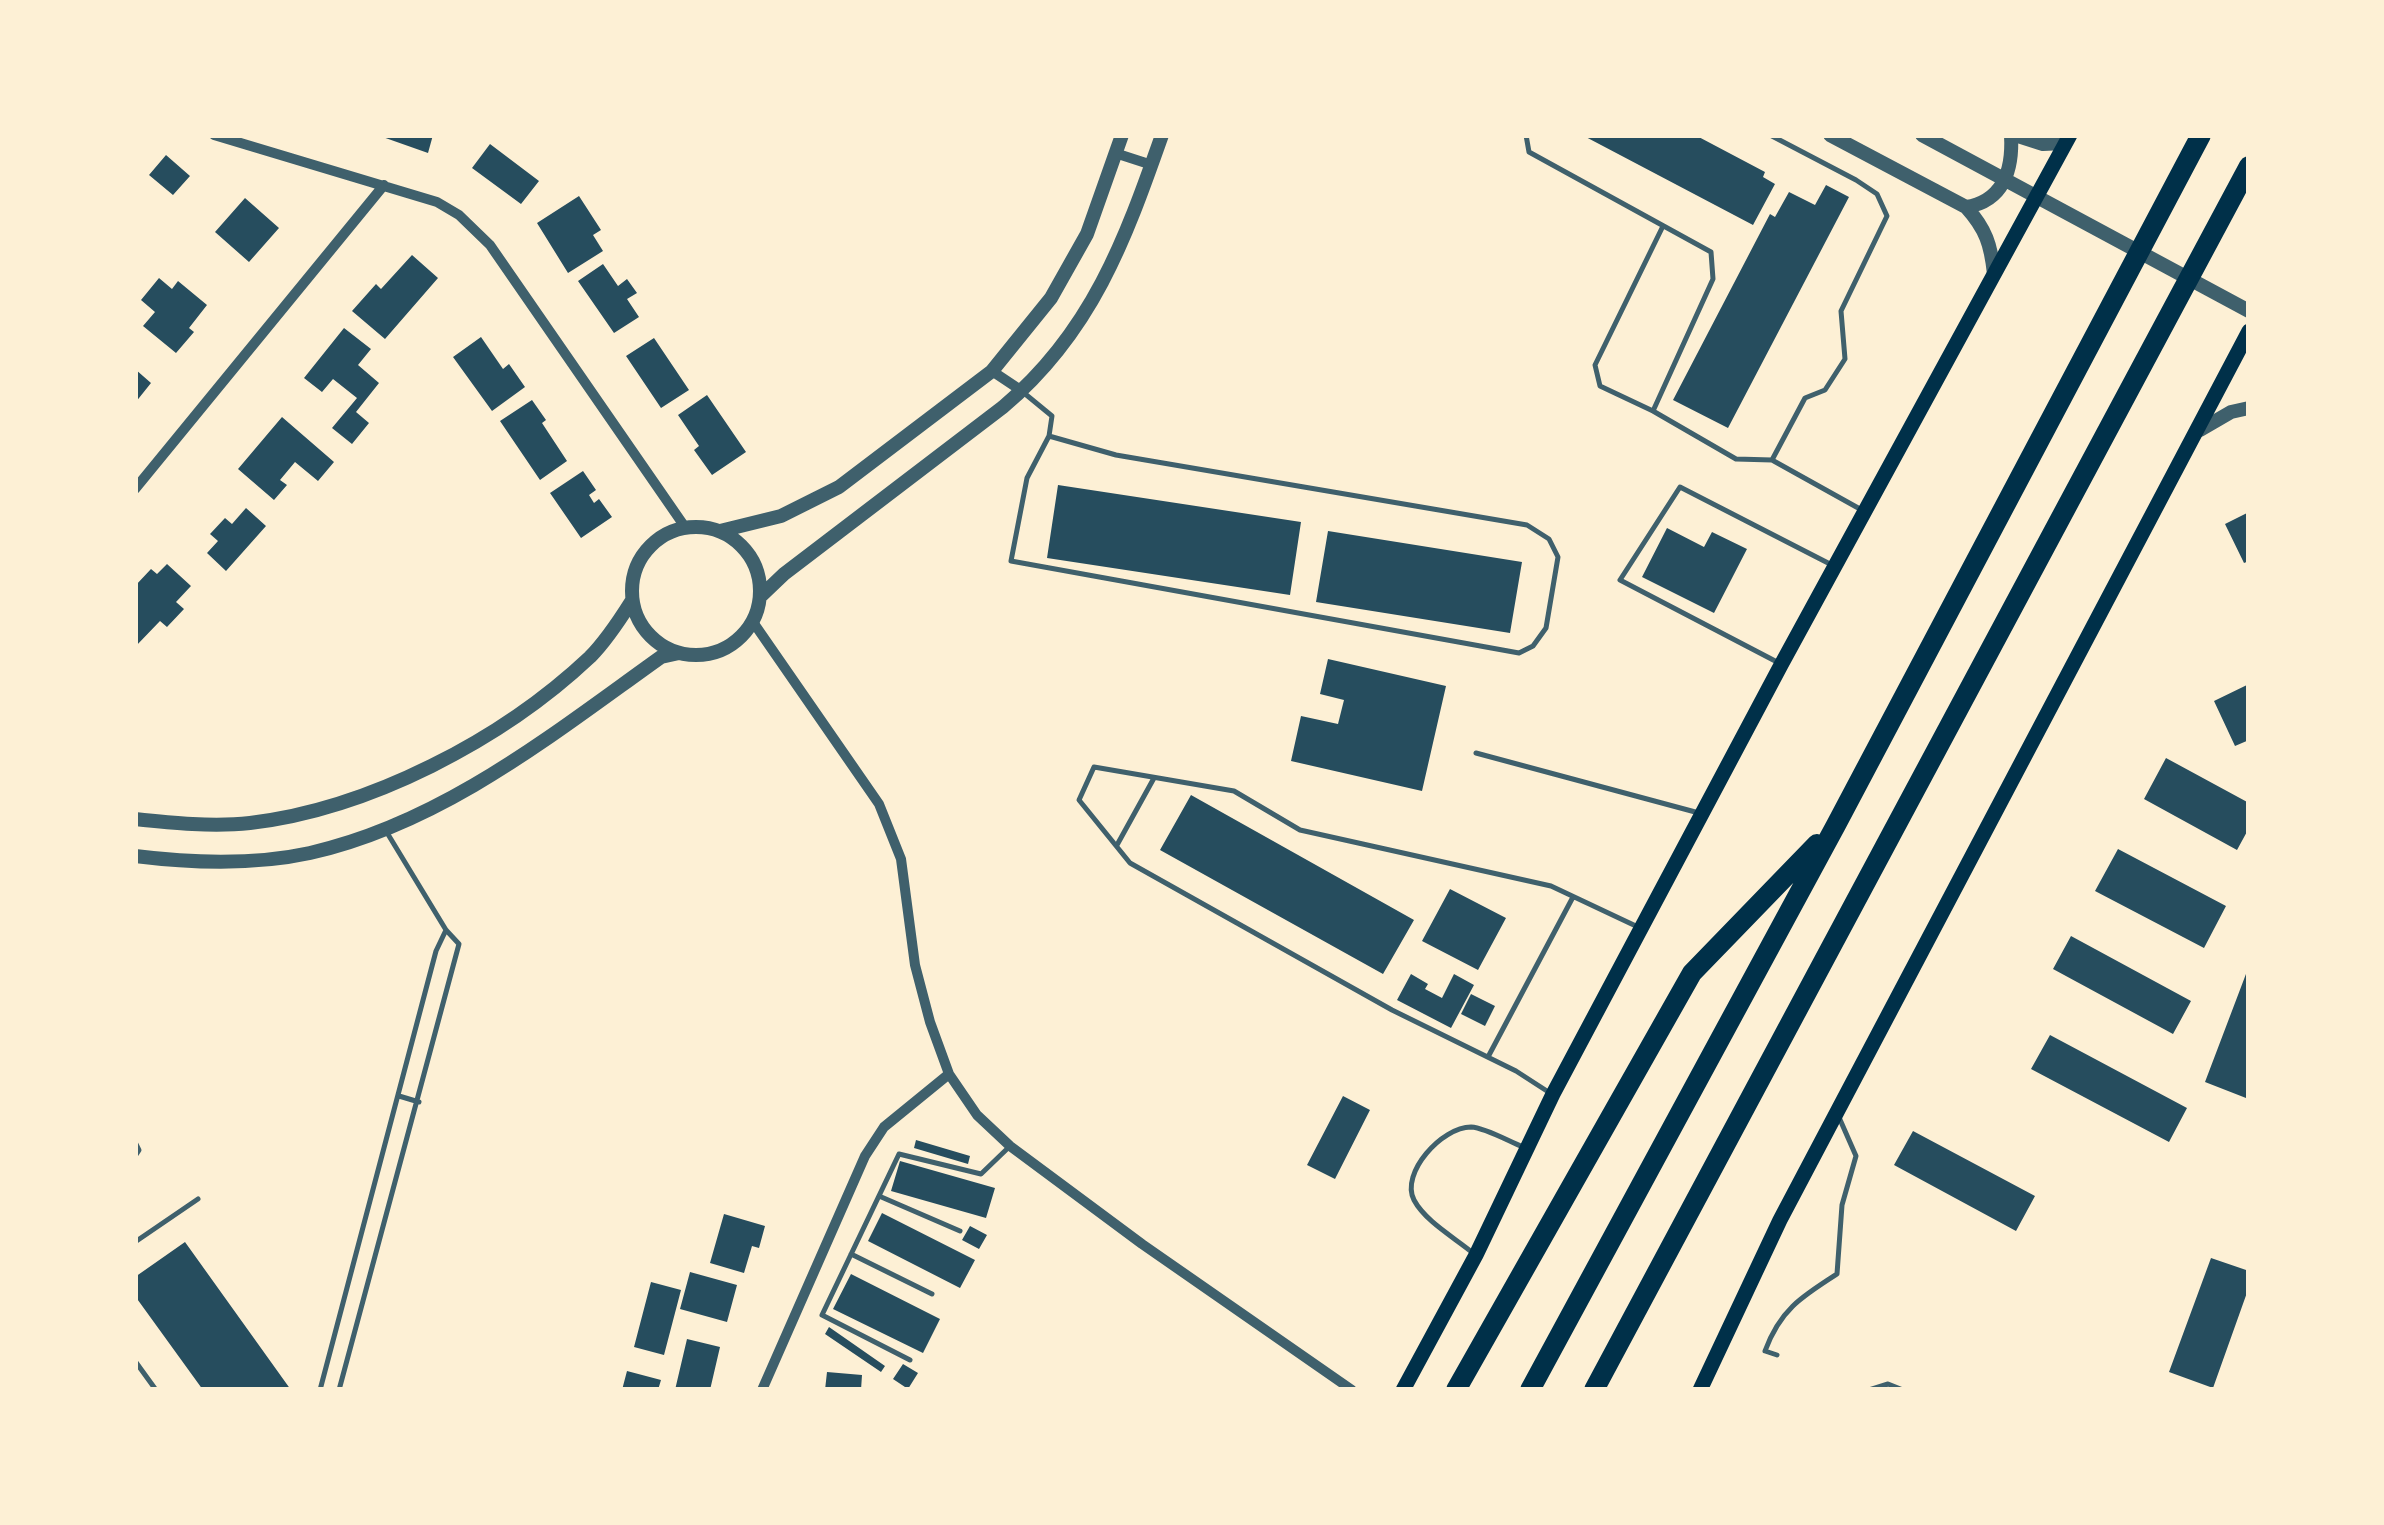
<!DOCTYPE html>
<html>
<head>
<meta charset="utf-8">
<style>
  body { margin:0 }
  #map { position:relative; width:2384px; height:1525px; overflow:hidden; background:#fdf0d5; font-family:Jost,sans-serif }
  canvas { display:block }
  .frame { position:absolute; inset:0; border:138px solid #fdf0d5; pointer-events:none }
</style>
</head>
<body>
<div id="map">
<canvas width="2384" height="1525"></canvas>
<div class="frame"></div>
</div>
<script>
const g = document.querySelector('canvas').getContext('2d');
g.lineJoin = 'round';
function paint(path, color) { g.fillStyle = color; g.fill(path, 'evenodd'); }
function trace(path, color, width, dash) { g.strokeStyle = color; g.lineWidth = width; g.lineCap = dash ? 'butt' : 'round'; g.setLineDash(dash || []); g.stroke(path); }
const building = new Path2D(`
  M 377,135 L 433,135 L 428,153 Z
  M 1582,135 L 1695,135 L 1765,172 L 1763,177 L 1775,184 L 1753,225 Z
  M 490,144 L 539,181 L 521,204 L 472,168 Z
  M 166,155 L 190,176 L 173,195 L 149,175 Z
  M 1826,185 L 1849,197 L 1728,428 L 1673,400 L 1770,214 L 1775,217 L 1789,192 L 1815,205 Z
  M 579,196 L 601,230 L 593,235 L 603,251 L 568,273 L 537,223 Z
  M 245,198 L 279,228 L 249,262 L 215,232 Z
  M 412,255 L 438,278 L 385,339 L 352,311 L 376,284 L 381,289 Z
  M 603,264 L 618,286 L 627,279 L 637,293 L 627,299 L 639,317 L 614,333 L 578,281 Z
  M 159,278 L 172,289 L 178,281 L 207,305 L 189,328 L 194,332 L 176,353 L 143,326 L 155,312 L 141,300 Z
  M 344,328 L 371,349 L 358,365 L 379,383 L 356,412 L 369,423 L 352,444 L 332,428 L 357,398 L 333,379 L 322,392 L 304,378 Z
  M 481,337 L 503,369 L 509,364 L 525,387 L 492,411 L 453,357 Z
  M 654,338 L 689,390 L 661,408 L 626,356 Z
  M 135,369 L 151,383 L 135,403 Z
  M 707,395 L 746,452 L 712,475 L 694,450 L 699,446 L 678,415 Z
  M 532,400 L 546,420 L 542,423 L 567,461 L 540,480 L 500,421 Z
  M 282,417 L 334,462 L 318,481 L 295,462 L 280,480 L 287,485 L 274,500 L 238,469 Z
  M 583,471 L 596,490 L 589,495 L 594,503 L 599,499 L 612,517 L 581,538 L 550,493 Z
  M 1058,485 L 1301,522 L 1290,595 L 1047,558 Z
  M 246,508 L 266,526 L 226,571 L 207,553 L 218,541 L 210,534 L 225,518 L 232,524 Z
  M 2249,512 L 2249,561 L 2244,563 L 2225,524 Z
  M 1667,528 L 1704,547 L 1712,532 L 1747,549 L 1714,613 L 1642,577 Z
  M 1328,531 L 1522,562 L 1510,633 L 1316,602 Z
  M 167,564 L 191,586 L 176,602 L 184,609 L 167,627 L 160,621 L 135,647 L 135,586 L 151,569 L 157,574 Z
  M 1328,659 L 1446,686 L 1422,791 L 1291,761 L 1301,716 L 1338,724 L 1344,700 L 1320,694 Z
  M 2249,684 L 2249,740 L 2235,746 L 2214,701 Z
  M 2166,758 L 2249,803 L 2249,828 L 2237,850 L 2144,799 Z
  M 1191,795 L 1414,920 L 1383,974 L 1160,850 Z
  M 2118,849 L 2226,906 L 2204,948 L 2095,891 Z
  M 1450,889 L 1506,918 L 1478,970 L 1422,941 Z
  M 2071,936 L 2191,1001 L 2173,1034 L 2053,969 Z
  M 2249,966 L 2249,1091 L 2246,1098 L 2205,1082 Z
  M 1411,974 L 1428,984 L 1425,989 L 1442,998 L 1454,974 L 1474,985 L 1451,1028 L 1397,1000 Z
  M 1471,994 L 1495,1006 L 1485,1026 L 1461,1014 Z
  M 2050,1035 L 2187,1108 L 2169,1142 L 2031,1069 Z
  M 1343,1096 L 1370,1110 L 1335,1179 L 1307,1165 Z
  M 1913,1131 L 2035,1196 L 2016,1231 L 1894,1165 Z
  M 916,1140 L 970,1156 L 968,1164 L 914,1148 Z
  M 900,1161 L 995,1188 L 986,1218 L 891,1191 Z
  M 882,1213 L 975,1260 L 960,1288 L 868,1241 Z
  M 724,1214 L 765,1226 L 759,1248 L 752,1246 L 744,1273 L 710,1263 Z
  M 970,1226 L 987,1235 L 979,1249 L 962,1240 Z
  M 185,1242 L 291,1390 L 203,1390 L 135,1296 L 135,1277 Z
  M 2211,1258 L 2249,1271 L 2249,1287 L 2213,1388 L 2169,1372 Z
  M 690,1272 L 737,1285 L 727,1322 L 680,1309 Z
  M 851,1274 L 940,1319 L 923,1353 L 833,1309 Z
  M 651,1282 L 681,1290 L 664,1355 L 634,1347 Z
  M 829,1327 L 885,1366 L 881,1372 L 825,1334 Z
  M 687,1339 L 720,1347 L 710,1390 L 675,1390 Z
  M 903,1364 L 918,1373 L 908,1389 L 893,1379 Z
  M 627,1371 L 661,1380 L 658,1390 L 622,1390 Z
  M 827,1372 L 862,1375 L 861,1390 L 825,1390 Z`);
const service = new Path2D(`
  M 1526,135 L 1529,152 L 1711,252 L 1713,279 L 1653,411
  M 1770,135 L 1856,180 L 1877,194 L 1887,216 L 1841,311 L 1845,359 L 1825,390 L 1805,398 L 1772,460
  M 1663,226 L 1595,365 L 1600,386 L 1653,411 L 1736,459 L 1772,460 L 1860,509
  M 1024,393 L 1052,416 L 1049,436 L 1027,478 L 1011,561 L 1519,653 L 1533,646 L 1546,628 L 1558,557 L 1549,539 L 1527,525 L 1116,455 L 1049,436
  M 1779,663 L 1620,580 L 1680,487 L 1830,564
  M 1476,753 L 1699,813
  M 1117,845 L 1154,778
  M 1488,1057 L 1573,897
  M 1550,1093 L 1516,1071 L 1392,1010 L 1130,863 L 1079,800 L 1094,767 L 1234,791 L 1300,830 L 1551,886 L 1638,927
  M 399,1096 L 419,1102
  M 135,1142 L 139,1150 L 135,1156
  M 879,1196 L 960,1231
  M 135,1242 L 198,1199
  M 1473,1253 C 1455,1238 1425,1221 1414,1200 C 1400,1173 1442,1127 1471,1127 C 1486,1128 1508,1141 1523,1147
  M 851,1254 L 932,1294
  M 1777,1355 L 1765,1351 C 1780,1310 1801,1297 1837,1274 L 1842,1205 L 1856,1156 L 1838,1115
  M 910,1360 L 822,1315 L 899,1154 L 981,1174 L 1008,1148
  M 135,1361 L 156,1390
  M 320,1390 L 436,951 L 446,930
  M 339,1390 L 459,944 L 446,930 L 386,831
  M 1869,1390 L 1888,1384 L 1903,1390`);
const minor = new Path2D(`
  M 214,135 L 437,202 L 459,215 L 490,245 L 685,527
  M 1115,153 L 1152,165
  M 992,371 L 1022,391
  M 135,489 L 384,185
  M 753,622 L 879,804 L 901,859 L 915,965 L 930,1022 L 949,1074 L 977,1115 L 1010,1146 L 1142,1244 L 1352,1390
  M 762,1390 L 865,1156 L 884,1127 L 949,1074`);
const tertiary = new Path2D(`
  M 1830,135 L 1966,207 C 1986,229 1991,245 1994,274
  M 1922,135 L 2249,311
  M 2015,135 L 2043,144 L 2064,143
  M 1966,207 C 2004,201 2013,169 2011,135
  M 2200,430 L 2231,412 L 2249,408
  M632 591a64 64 0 1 1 128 0a64 64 0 1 1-128 0Z
  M 720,531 L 781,516 L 839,487 L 992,371 L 1051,298 L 1087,234 L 1122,135
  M 762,595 L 784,574 L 1003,407 C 1092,332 1125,240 1162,135
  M 135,819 C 172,823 213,827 250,823 C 369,809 502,740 590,657 C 606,641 619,621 631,602
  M 135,856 C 191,863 255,865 310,853 C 443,823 553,734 661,657 L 679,653`);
const secondary = new Path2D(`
  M 1403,1390 L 1476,1255 L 1553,1094 L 1781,665 L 2070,135
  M 1700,1390 L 1780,1220 L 2249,331`);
const motorway = new Path2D(`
  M 1456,1390 L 1692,973 L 1817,844
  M 1530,1390 L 1836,825 L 2201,135
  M 1594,1390 L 2249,166`);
paint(building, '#264d5e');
trace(service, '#3f606c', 5);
trace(minor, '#3f606c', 10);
trace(tertiary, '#3f606c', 14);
trace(secondary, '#003049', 15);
trace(motorway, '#003049', 20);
</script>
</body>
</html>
